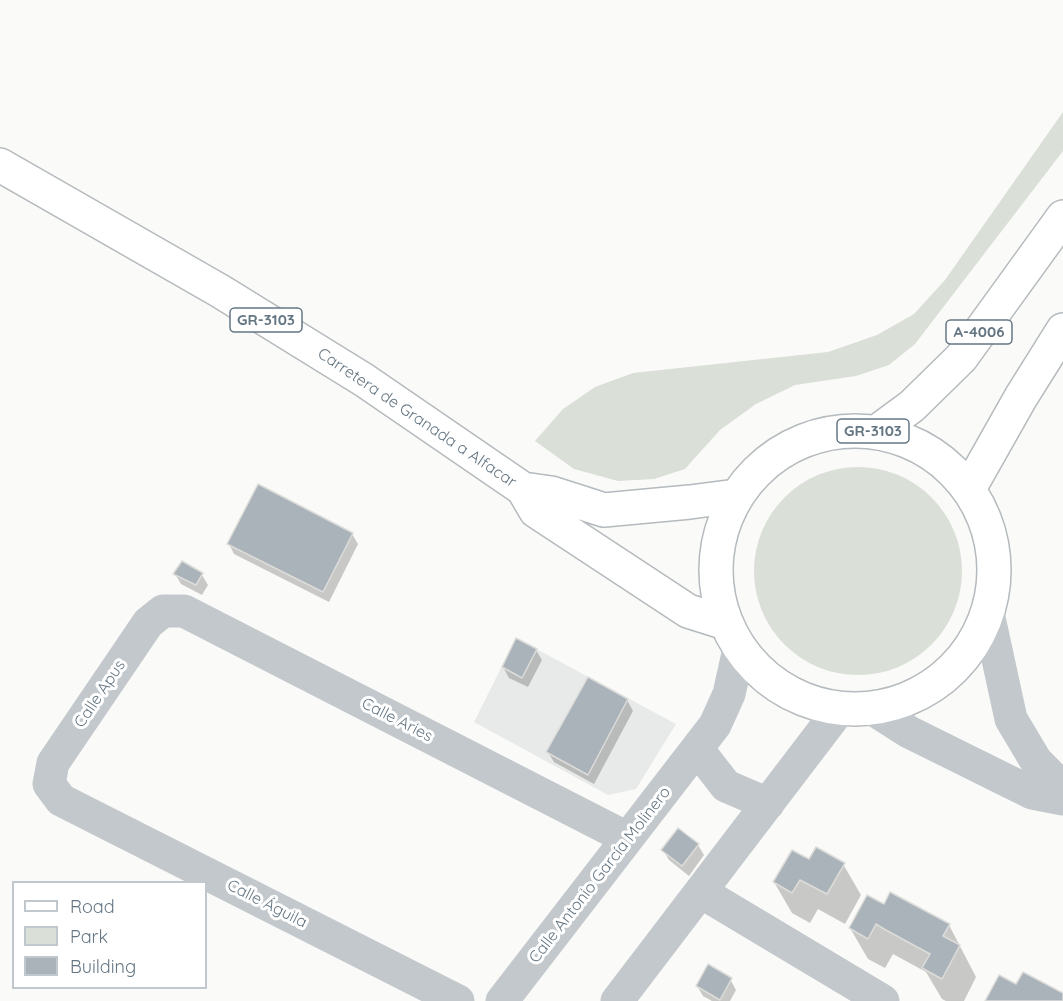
<!DOCTYPE html>
<html>
<head>
<meta charset="utf-8">
<style>
  body { margin:0 }
  #map { position:relative; width:1063px; height:1001px; overflow:hidden; background:#fafaf8; font-family:Quicksand,sans-serif }
  canvas { display:block }
  .legend { position:absolute; left:12px; top:881px; width:195px; height:108px; box-sizing:border-box; background:#fff; border:2px solid #c1c8cd; margin:0; padding:8px 10px; list-style:none; font-size:18px; color:#657683 }
  .legend li { display:flex; align-items:center; gap:12px; height:30px }
  .legend b { width:30px; border:2px solid #c1c8cd }
</style>
</head>
<body>
<div id="map">
<canvas width="1063" height="1001"></canvas>
<ul class="legend">
<li><b style="height:8px;background:#fff"></b>Road</li>
<li><b style="height:16px;background:#dadfd7"></b>Park</li>
<li><b style="height:16px;background:#aab3b9"></b>Building</li>
</ul>
</div>
<script>
const g = document.querySelector('canvas').getContext('2d');
g.lineJoin = 'round';
function paint(path, color) { g.fillStyle = color; g.fill(path, 'evenodd'); }
function trace(path, color, width, dash) { g.strokeStyle = color; g.lineWidth = width; g.lineCap = dash ? 'butt' : 'round'; g.setLineDash(dash || []); g.stroke(path); }
function drawText(font, color, halo, rows, align = 'center') {
  g.font = font + ' Quicksand,sans-serif'; g.lineWidth = 6; g.setLineDash([]); g.textBaseline = 'middle'; g.strokeStyle = halo; g.fillStyle = color; for (const [text, x, y, turn = 0] of rows) {
    g.save(); g.translate(x, y); g.rotate((+turn || 0) * Math.PI / 180); g.textAlign = isNaN(turn) ? turn : align; if (halo) g.strokeText(text, 0, 0); g.fillText(text, 0, 0); g.restore();
  }
}
const built = new Path2D(`
  M 516,638 L 676,724 L 636,789 L 608,795 L 474,722 Z`);
const green = new Path2D(`
  M 1063,112 L 1063,151 L 915,344 L 889,365 L 856,376 L 795,385 L 756,404 L 720,430 L 685,469 L 654,479 L 618,481 L 574,469 L 535,441 L 563,409 L 595,387 L 633,373 L 828,352 L 877,335 L 914,314 L 945,280 Z
  M754 571a104 104 0 1 1 208 0a104 104 0 1 1-208 0Z`);
const shadow = new Path2D(`
  M 352,534 L 358,544 L 329,602 L 234,554 L 229,544 Z
  M 175,574 L 202,575 L 208,585 L 202,595 L 181,584 Z
  M 536,650 L 542,660 L 528,687 L 509,678 L 503,667 Z
  M 627,700 L 633,711 L 594,784 L 554,762 L 548,752 Z
  M 678,830 L 698,845 L 704,855 L 689,876 L 669,860 L 663,850 Z
  M 809,861 L 843,864 L 861,895 L 845,924 L 818,909 L 810,923 L 792,913 L 774,882 Z
  M 885,906 L 949,925 L 976,977 L 964,1001 L 946,1001 L 942,999 L 926,972 L 893,954 L 885,968 L 868,959 L 850,928 Z
  M 730,979 L 736,990 L 730,1001 L 712,1001 L 703,996 L 697,986 Z`);
const building = new Path2D(`
  M 258,484 L 353,533 L 323,592 L 227,544 Z
  M 182,561 L 203,573 L 196,585 L 173,574 Z
  M 516,638 L 537,649 L 522,678 L 502,667 Z
  M 588,677 L 628,699 L 588,775 L 546,752 Z
  M 678,828 L 699,844 L 682,866 L 661,850 Z
  M 816,847 L 845,863 L 827,894 L 800,880 L 792,893 L 773,882 L 792,850 L 809,859 Z
  M 890,892 L 950,924 L 943,936 L 960,945 L 942,979 L 922,968 L 930,954 L 884,929 L 876,924 L 868,939 L 849,928 L 867,895 L 884,904 Z
  M 708,964 L 732,978 L 720,1000 L 696,986 Z
  M 1023,972 L 1063,993 L 1063,1001 L 985,1001 L 999,975 L 1016,984 Z`);
const minor = new Path2D(`
  M 988,613 L 1011,719 L 1036,761 L 1063,788
  M 873,709 L 909,732 L 1032,793 L 1063,799
  M 698,750 L 726,786 L 768,804
  M 701,892 L 883,1001
  M 458,1001 L 61,800 L 49,784 L 53,763 L 148,623 L 163,611 L 184,611 L 627,838
  M 502,1001 L 715,725 L 729,694 L 739,649
  M 617,1001 L 839,710`);
const major = new Path2D(`
  M 0,165 L 220,291 L 364,380 L 523,489 L 536,511 L 688,611 L 726,623
  M716 570a139 139 0 1 1 278 0a139 139 0 1 1-278 0Z
  M 878,431 L 912,406 L 961,358 L 1063,217
  M 523,489 L 551,493 L 604,510 L 690,502 L 736,496
  M 969,489 L 1021,397 L 1063,330`);
const shields = [
  [266,320,72],
  [979,332,66],
  [873,431,72]
];
const shieldNames = [
  ["GR-3103",266,320],
  ["A-4006",979,332],
  ["GR-3103",873,431]
];
const streetNames = [
  ["Carretera de Granada a Alfacar",417,418,34],
  ["Calle Apus",100,694,-56],
  ["Calle Aries",397,720,27],
  ["Calle Antonio García Molinero",600,875,-52],
  ["Calle Águila",267,904,27]
];
paint(built, '#e8e9e9');
paint(green, '#dadfd7');
paint(shadow, '#0003');
paint(building, '#aab3b9');
trace(building, '#dcdcda', 1.5);
trace(major, '#b5babe', 36);
trace(minor, '#c3c8cc', 33);
trace(major, '#fff', 33);
for (const [x, y, w] of shields) { const box = new Path2D(); box.roundRect(x - w / 2, y - 12, w, 24, 4.5); g.fillStyle = '#fff'; g.fill(box); trace(box, '#657683', 1.5); }
drawText('bold 15px', '#657683', null, shieldNames);
drawText('16px', '#657683', '#fff', streetNames);
</script>
</body>
</html>
